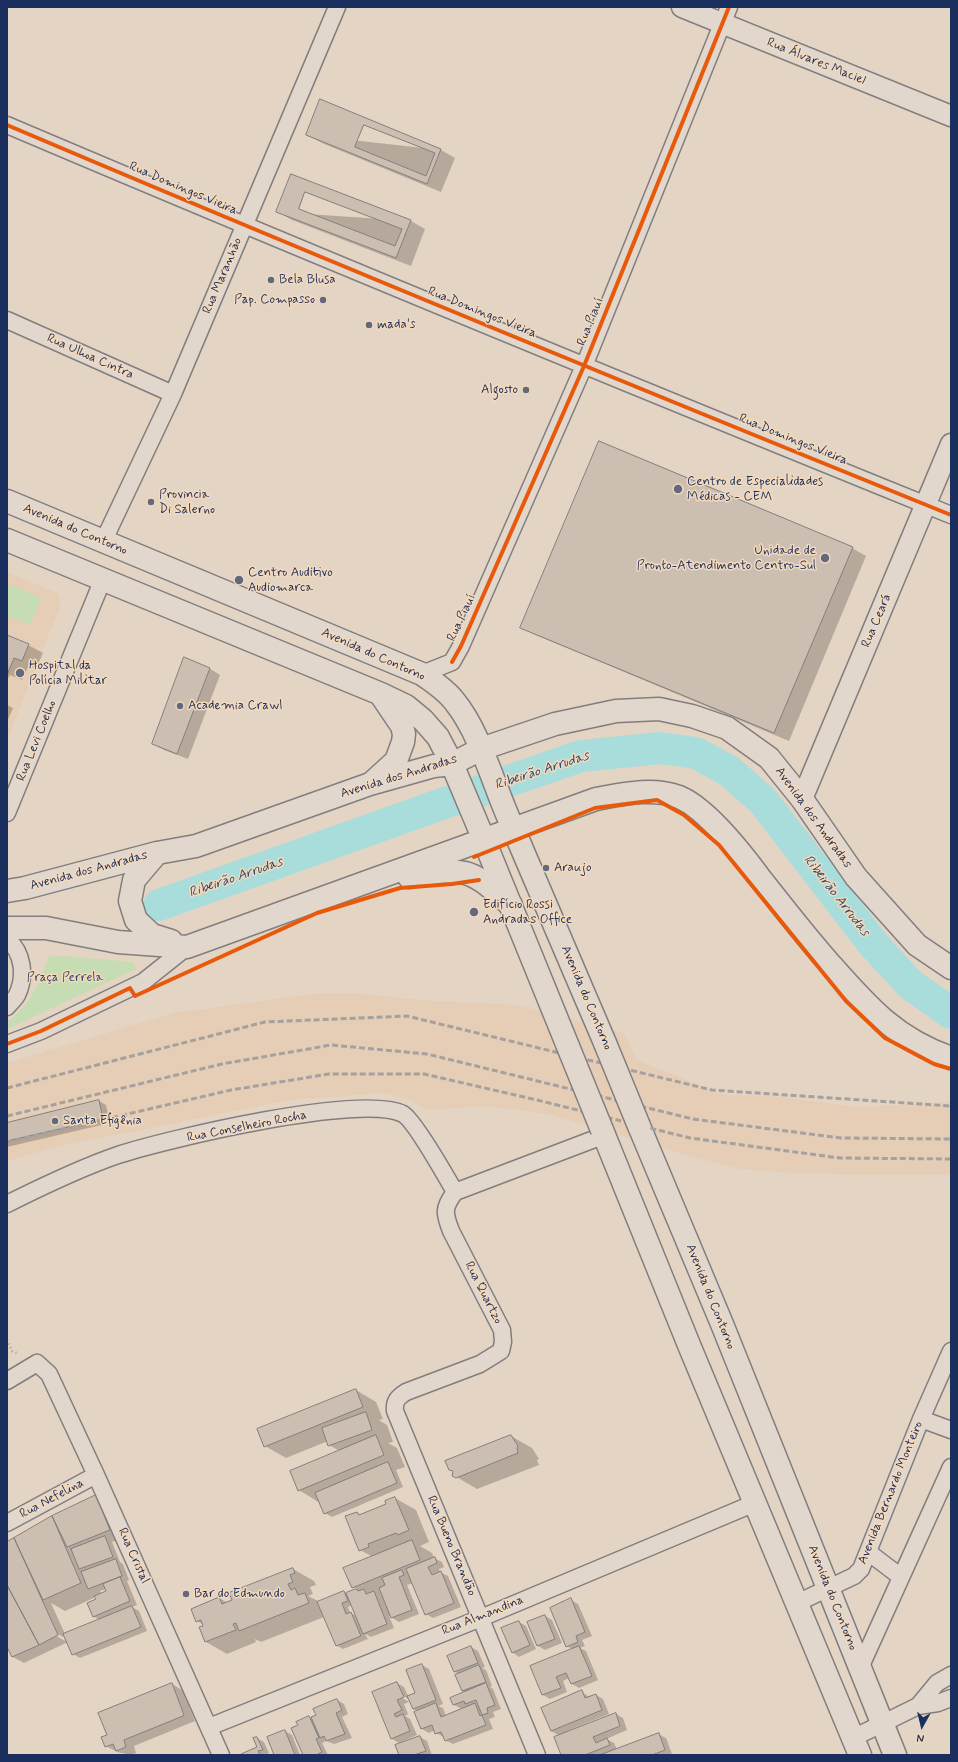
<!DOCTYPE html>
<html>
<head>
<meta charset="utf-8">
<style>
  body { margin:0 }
  #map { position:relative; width:958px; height:1762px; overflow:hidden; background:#e4d4c3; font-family:Mynerve,sans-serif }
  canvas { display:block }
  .frame { position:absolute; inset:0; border:8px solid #1b2f5e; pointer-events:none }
  .north { position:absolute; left:902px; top:1706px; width:40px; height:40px; -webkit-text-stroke:3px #f4d9bb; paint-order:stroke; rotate:188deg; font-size:11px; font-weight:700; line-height:16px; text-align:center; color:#1b2f5e }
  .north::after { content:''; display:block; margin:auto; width:14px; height:18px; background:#1b2f5e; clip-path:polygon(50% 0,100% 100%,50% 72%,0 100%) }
</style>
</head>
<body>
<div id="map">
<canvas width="958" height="1762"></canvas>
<div class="frame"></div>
<div class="north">N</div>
</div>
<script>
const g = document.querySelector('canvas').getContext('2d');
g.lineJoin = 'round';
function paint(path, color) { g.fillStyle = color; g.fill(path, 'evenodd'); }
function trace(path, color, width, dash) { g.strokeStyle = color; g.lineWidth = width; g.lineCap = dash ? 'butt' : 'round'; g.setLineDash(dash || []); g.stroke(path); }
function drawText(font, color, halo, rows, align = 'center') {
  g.font = font + ' Mynerve,sans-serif'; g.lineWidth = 3; g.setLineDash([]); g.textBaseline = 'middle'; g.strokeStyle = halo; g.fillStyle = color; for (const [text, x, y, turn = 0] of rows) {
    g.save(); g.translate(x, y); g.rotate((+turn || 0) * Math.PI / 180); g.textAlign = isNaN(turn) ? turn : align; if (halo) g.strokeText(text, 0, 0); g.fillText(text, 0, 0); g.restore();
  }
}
const built = new Path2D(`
  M 7,572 L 59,594 L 60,606 L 7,740 Z
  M 355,993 L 421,1000 L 516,1005 L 624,1033 L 637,1060 L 724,1095 L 770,1096 L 859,1107 L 951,1102 L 951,1174 L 872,1175 L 795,1173 L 740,1169 L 694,1157 L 549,1114 L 486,1106 L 427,1110 L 408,1099 L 384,1093 L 288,1100 L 142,1130 L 66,1144 L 7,1161 L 7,1063 L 174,1013 L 312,994 Z`);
const green = new Path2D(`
  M 7,583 L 41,598 L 30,625 L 7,615 Z
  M 49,955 L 133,962 L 136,969 L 7,1029 L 7,1022 C 29,1007 43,979 49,955 Z`);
const shadow = new Path2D(`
  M 307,135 L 441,150 L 455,158 L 441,192 L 322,143 Z
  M 278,212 L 411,221 L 425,229 L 411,266 L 292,220 Z
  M 852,548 L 866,556 L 789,741 L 536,635 L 522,627 Z
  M 7,636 L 28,645 L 43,653 L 36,669 L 29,665 L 22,680 L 10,675 L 7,680 Z
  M 209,668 L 220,675 L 188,759 L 164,750 L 153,744 Z
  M 7,705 L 13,708 L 7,722 Z
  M 99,1101 L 106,1105 L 110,1123 L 7,1147 L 7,1124 Z
  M 356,1390 L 376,1402 L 383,1419 L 379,1420 L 387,1425 L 393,1442 L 388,1443 L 397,1448 L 405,1467 L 396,1470 L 403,1487 L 332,1517 L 325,1513 L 320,1503 L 299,1490 L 340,1451 L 329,1445 L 328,1441 L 286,1458 L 265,1446 Z
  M 511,1436 L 532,1448 L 539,1459 L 537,1460 L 539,1465 L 477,1489 L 453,1475 Z
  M 96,1496 L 110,1504 L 124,1538 L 112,1542 L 120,1562 L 123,1564 L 129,1580 L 127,1581 L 137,1605 L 132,1607 L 139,1611 L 147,1631 L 80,1658 L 73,1654 L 68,1642 L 24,1663 L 13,1657 L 7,1645 L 7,1543 L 52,1517 ZM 106,1589 L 107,1592 L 101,1594 L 100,1591 ZM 96,1597 L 97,1600 L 93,1616 L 100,1620 L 65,1634 L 51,1603 L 65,1611 ZM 54,1632 L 67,1639 L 67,1642 L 53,1634 Z
  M 395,1498 L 416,1510 L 429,1542 L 420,1546 L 432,1553 L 434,1558 L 442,1562 L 444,1567 L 439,1569 L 440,1572 L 448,1576 L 461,1607 L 433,1618 L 426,1614 L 413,1583 L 407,1585 L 419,1614 L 399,1622 L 389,1616 L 394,1628 L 371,1637 L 365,1634 L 368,1639 L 343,1649 L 336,1645 L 324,1617 L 261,1642 L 255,1639 L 256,1642 L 227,1654 L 206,1642 L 201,1628 L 204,1626 L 204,1625 L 197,1621 L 219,1598 L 228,1603 L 293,1569 L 314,1581 L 316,1585 L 310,1587 L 313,1594 L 308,1596 L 320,1602 L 344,1592 L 346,1594 L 357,1589 L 353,1587 L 373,1557 L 360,1550 L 357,1513 L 361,1515 L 387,1504 ZM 352,1605 L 357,1616 L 350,1613 L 348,1607 Z
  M 571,1600 L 578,1604 L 592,1636 L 582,1640 L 585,1646 L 580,1648 L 586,1651 L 598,1680 L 579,1688 L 572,1684 L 569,1678 L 563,1681 L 567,1692 L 550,1699 L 543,1695 L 573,1650 L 567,1646 Z
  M 545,1616 L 552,1620 L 562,1643 L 545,1650 L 538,1646 L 528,1623 Z
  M 519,1622 L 526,1626 L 536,1649 L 519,1657 L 512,1652 Z
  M 471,1647 L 478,1651 L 485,1667 L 482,1668 L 486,1670 L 492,1686 L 490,1687 L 493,1689 L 501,1709 L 493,1712 L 495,1717 L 489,1719 L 493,1729 L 453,1744 L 445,1740 L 444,1737 L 436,1733 L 435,1730 L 429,1733 L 422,1729 L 418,1711 L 413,1709 L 410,1700 L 400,1694 L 399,1696 L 409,1702 L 404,1704 L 408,1714 L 405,1716 L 410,1719 L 417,1735 L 399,1743 L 392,1739 L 373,1693 L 397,1683 L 404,1687 L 408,1696 L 416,1693 L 422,1665 L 429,1669 L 443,1704 L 438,1706 L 443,1708 L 446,1716 L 462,1709 L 454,1705 L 466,1693 L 462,1691 L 459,1674 L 455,1672 L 449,1656 Z
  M 172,1684 L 182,1690 L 195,1721 L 134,1746 L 136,1753 L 131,1755 L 117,1752 L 106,1746 L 108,1736 Z
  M 581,1691 L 589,1697 L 596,1695 L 603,1699 L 609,1714 L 567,1731 L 568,1733 L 616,1714 L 623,1718 L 627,1730 L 606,1739 L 614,1743 L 617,1750 L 658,1734 L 666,1738 L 672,1754 L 562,1755 L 560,1736 L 551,1731 Z
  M 337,1700 L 344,1704 L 348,1714 L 342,1717 L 352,1738 L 334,1744 L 324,1740 L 325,1742 L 322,1743 L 328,1755 L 304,1755 L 300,1726 L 309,1717 L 313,1720 Z
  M 285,1731 L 292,1735 L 300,1755 L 275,1755 Z
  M 420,1737 L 427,1741 L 432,1755 L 400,1755 Z
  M 257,1738 L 264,1742 L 269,1753 L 266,1755 L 243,1755 L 258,1748 Z`);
const river = new Path2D(`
  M 159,905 L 436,806 L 581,756 L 660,748 L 696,753 L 729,771 L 763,801 L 874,945 L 911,985 L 951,1013`);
const building = new Path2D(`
  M 320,99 L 441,149 L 427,184 L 306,135 Z
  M 364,125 L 435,153 L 426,176 L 355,147 Z
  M 291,174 L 411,220 L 396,258 L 276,212 Z
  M 305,192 L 402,229 L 395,246 L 299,209 Z
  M 599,441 L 853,547 L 774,733 L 520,628 Z
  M 7,635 L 29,644 L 22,661 L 14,658 L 8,673 Z
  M 184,657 L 210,668 L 177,754 L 152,744 Z
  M 99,1100 L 103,1119 L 7,1141 L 7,1123 Z
  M 356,1389 L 363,1407 L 264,1447 L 257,1429 Z
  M 366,1412 L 372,1430 L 328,1446 L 322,1428 Z
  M 376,1435 L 384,1455 L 298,1491 L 290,1471 Z
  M 511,1435 L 518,1446 L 517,1448 L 518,1453 L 456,1478 L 452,1476 L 453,1471 L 449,1470 L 445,1461 Z
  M 388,1462 L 397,1483 L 324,1514 L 315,1493 Z
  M 96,1495 L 110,1530 L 67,1547 L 52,1516 Z
  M 395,1497 L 409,1530 L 398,1535 L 396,1533 L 368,1544 L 369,1547 L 359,1551 L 345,1516 L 357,1512 L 359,1515 L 386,1504 L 385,1501 Z
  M 52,1516 L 81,1583 L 43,1600 L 14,1538 Z
  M 105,1536 L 113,1557 L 79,1569 L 71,1549 Z
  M 14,1538 L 58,1635 L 39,1645 L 7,1585 L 7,1542 Z
  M 412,1540 L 420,1560 L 352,1588 L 343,1568 Z
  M 435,1557 L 437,1563 L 428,1567 L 432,1575 L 441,1571 L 454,1603 L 425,1615 L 406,1569 Z
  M 116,1559 L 122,1576 L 88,1589 L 81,1572 Z
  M 293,1568 L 295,1573 L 290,1575 L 293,1582 L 288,1584 L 291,1590 L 295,1588 L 298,1595 L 305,1593 L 309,1603 L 239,1631 L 236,1623 L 233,1624 L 236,1630 L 205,1642 L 199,1627 L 203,1626 L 201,1620 L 196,1622 L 191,1609 L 219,1597 L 222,1604 L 232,1600 L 229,1593 Z
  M 402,1570 L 404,1575 L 399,1577 L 412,1610 L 391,1618 L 379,1588 L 385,1585 L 382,1578 Z
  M 120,1577 L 130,1601 L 93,1617 L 87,1603 L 96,1599 L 94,1596 L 106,1591 L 103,1584 Z
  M 7,1585 L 39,1645 L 12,1657 L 7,1647 Z
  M 356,1589 L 358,1591 L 364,1589 L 366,1594 L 374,1591 L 387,1624 L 363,1634 L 346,1593 Z
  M 344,1591 L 348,1601 L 342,1603 L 346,1614 L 351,1612 L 361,1636 L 336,1646 L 317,1602 Z
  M 571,1598 L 585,1632 L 576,1636 L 578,1642 L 566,1647 L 550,1608 Z
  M 132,1606 L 141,1627 L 72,1655 L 63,1634 Z
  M 545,1615 L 555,1639 L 537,1646 L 527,1622 Z
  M 519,1621 L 530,1645 L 512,1653 L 501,1628 Z
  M 471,1646 L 478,1663 L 454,1672 L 447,1656 Z
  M 579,1646 L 592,1676 L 571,1684 L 566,1673 L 556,1677 L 561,1688 L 542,1695 L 530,1666 Z
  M 422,1664 L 436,1700 L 413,1709 L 407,1696 L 415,1693 L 406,1670 Z
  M 479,1665 L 486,1682 L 462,1691 L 455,1675 Z
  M 397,1682 L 404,1697 L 397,1700 L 402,1710 L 394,1714 L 396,1717 L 403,1714 L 410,1731 L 391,1739 L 372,1692 Z
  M 172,1683 L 184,1715 L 183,1716 L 124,1740 L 126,1747 L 116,1751 L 113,1744 L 105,1747 L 101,1737 L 107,1735 L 98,1713 Z
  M 486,1683 L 495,1705 L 487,1708 L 488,1713 L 482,1715 L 476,1700 L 465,1704 L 464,1701 L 453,1705 L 450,1698 Z
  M 582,1690 L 585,1698 L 596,1694 L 602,1710 L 551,1731 L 541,1708 Z
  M 337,1699 L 342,1710 L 336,1713 L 345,1734 L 326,1741 L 324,1736 L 320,1738 L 311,1717 L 316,1715 L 313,1709 Z
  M 436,1703 L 441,1717 L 475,1703 L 480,1716 L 482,1715 L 486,1725 L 445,1741 L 441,1732 L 435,1734 L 432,1725 L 421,1729 L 414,1712 Z
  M 616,1713 L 620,1726 L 593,1737 L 596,1743 L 607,1738 L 610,1745 L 585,1755 L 561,1755 L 554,1737 Z
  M 309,1716 L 319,1738 L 316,1739 L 322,1752 L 316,1755 L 303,1755 L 291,1728 L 298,1725 L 296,1722 Z
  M 285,1730 L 295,1755 L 274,1755 L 267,1737 Z
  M 659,1733 L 665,1750 L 652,1755 L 600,1755 Z
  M 420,1736 L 426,1751 L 414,1755 L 399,1755 L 395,1745 Z
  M 257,1737 L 263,1750 L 258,1751 L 260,1755 L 242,1755 L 241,1754 L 257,1747 L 253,1738 Z`);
const path = new Path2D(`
  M 7,1340 L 12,1351 L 19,1354`);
const minor = new Path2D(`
  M 7,125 C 320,258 635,387 951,515
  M 7,320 L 173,394
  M 103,542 L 173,394 L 337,7
  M 422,674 L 452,662 L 461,646 L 584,366 L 729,7
  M 7,813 L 103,579
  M 7,939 C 23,952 26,976 17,995 C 15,999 10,1003 7,1007
  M 7,1044 L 41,1031 L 143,982 L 187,947
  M 455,1192 C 443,1208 444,1213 451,1231 L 502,1330 L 503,1342 L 501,1351 L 480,1364 L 406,1392 C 398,1397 394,1401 395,1411 L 537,1755
  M 455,1192 L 605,1135
  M 7,1204 C 43,1186 80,1168 118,1155 C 167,1139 362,1093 403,1114 C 414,1120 447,1178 455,1192
  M 7,1381 L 37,1363 L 49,1374 L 96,1475 L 221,1755
  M 921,1419 L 951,1430
  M 7,1523 L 96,1475
  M 868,1552 L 901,1577
  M 797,1603 L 854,1576 L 861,1569 L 921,1419 L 951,1351
  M 860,1668 L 951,1467
  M 918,1706 L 937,1683 L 951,1675
  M 209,1727 L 481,1618 L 755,1503
  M 853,1738 L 918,1706 L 938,1703 L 951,1698`);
const tertiary = new Path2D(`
  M 682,7 L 951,116
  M 802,799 L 951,444`);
const secondary = new Path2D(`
  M 513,828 L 605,1043
  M 484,840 L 567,1044
  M 639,1126 L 722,1324 L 895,1755
  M 602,1130 L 689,1345 L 860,1755`);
const primary = new Path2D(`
  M 7,501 L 422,674 C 434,682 447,691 455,702 C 481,734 495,790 513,828
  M 7,540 L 381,694 L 406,706 L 423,720 L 438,737 L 452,764 L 484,840
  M 374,781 L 396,761 L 403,742 L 404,734 L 402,726 L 381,695
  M 157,853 L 134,880 L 130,901 L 136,920 L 152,935 L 171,941
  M 409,877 C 427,874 447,869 465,873 C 482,877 497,894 511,905
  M 7,891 L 25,888 L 157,853 L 196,846 L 370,784 L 434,766 L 452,764 L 481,749 L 555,724 L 616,711 L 659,709 L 692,716 L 727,728 L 769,758 L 802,799 L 856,877 L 917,945 L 951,968
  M 7,928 L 46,928 L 118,942 L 187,947 L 596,799 C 623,794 653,787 679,797 C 706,808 743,855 760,878 C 783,907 806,937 831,965 C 868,1007 896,1039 951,1058`);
const rail = new Path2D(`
  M 7,1088 L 265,1022 L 407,1016 L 712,1090 L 951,1106
  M 7,1116 L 222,1064 L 331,1045 L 427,1054 L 693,1119 L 841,1138 L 951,1139
  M 7,1142 L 231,1090 L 329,1074 L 424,1074 L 537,1100 L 690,1138 L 840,1158 L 951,1159`);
const secondaryBridge = new Path2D(`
  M 605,1043 L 639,1126
  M 567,1044 L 602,1130`);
const cycleway = new Path2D(`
  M 7,125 C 320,258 635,387 951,515
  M 452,662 L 461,646 L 584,366 L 729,7
  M 474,857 L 595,808 L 657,800 L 684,815 L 719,845 L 846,1001 L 885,1038 L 934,1064 L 951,1069
  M 7,1044 L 41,1031 L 130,988 L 135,996 L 317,913 L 400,888 L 452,884 L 479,880`);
const markers = [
  [271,280,4,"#616981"],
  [323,300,4,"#616981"],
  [369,325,4,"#616981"],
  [526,390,4,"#616981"],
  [678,489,5,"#616981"],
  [151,502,4,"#616981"],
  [825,558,5,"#616981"],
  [239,580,5,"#616981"],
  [20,673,5,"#616981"],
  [180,706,4,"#616981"],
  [546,868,4,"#616981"],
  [474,912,5,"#616981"],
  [55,1121,4,"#616981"],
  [186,1594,4,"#616981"]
];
const streetNames = [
  ["Rua Álvares Maciel",816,62,22],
  ["Rua Domingos Vieira",183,189,23],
  ["Rua Maranhão",223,276,-67],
  ["Rua Domingos Vieira",482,313,22],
  ["Rua Piauí",591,322,-68],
  ["Rua Ulhoa Cintra",90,357,24],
  ["Rua Domingos Vieira",793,440,22],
  ["Avenida do Contorno",75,530,23],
  ["Rua Piauí",462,618,-65],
  ["Rua Ceará",877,621,-67],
  ["Avenida do Contorno",373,655,24],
  ["Rua Levi Coelho",37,741,-68],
  ["Avenida dos Andradas",399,777,-17],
  ["Avenida dos Andradas",813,818,54],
  ["Avenida dos Andradas",89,871,-15],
  ["Avenida do Contorno",586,998,67],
  ["Rua Conselheiro Rocha",247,1127,-11],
  ["Rua Quartzo",483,1293,63],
  ["Avenida do Contorno",710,1297,68],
  ["Avenida Bernardo Monteiro",891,1493,-68],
  ["Rua Nefelina",52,1499,-28],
  ["Rua Bueno Brandão",451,1546,67],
  ["Rua Cristal",133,1556,66],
  ["Avenida do Contorno",832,1598,68],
  ["Rua Almandina",483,1616,-22]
];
const poiNames = [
  ["Bela Blusa",279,280],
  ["Pap. Compasso",315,300,"right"],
  ["mada's",377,325],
  ["Algosto",518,390,"right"],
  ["Centro de Especialidades",687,482],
  ["Médicas - CEM",687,497],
  ["Provincia",159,495],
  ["Di Salerno",159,510],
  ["Unidade de",816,551,"right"],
  ["Pronto-Atendimento Centro-Sul",816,566,"right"],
  ["Centro Auditivo",248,573],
  ["Audiomarca",248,588],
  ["Hospital da",29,666],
  ["Polícia Militar",29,681],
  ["Academia Crawl",188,706],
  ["Araujo",554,868],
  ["Edifício Rossi",483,905],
  ["Andradas Office",483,920],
  ["Santa Efigênia",63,1121],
  ["Bar do Edmundo",194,1594]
];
const parkNames = [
  ["Praça Perrela",65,978]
];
const waterNames = [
  ["Ribeirão Arrudas",542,771,-18],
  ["Ribeirão Arrudas",236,878,-19],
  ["Ribeirão Arrudas",836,896,52]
];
paint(built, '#e5ceb5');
paint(green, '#c6ddb4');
paint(shadow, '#0003');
trace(river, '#a9dddc', 32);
paint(building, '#ccbfb2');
trace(building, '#827e7f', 1);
trace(minor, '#827e7f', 19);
trace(tertiary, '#827e7f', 23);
trace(secondary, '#827e7f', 25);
trace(primary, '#827e7f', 25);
trace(path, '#a5a19e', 2.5, [1, 3]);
trace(minor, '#e1d7cc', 16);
trace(tertiary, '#e1d7cc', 20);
trace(secondary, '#e1d7cc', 22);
trace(primary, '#e1d7cc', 22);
trace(rail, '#a5a19e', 3, [6, 3]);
trace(secondaryBridge, '#827e7f', 25, []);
trace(secondaryBridge, '#e1d7cc', 22);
trace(cycleway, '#e8590c', 4);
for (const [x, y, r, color] of markers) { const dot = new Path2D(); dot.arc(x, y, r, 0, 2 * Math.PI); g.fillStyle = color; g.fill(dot); trace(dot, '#f4d9bb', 1.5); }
drawText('13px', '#1b2f5e', '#f4d9bb', streetNames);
drawText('13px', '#1b2f5e', '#f4d9bb', poiNames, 'left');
drawText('13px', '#314a69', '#f4d9bb', parkNames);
drawText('italic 14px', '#2d4a73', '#f4d9bb', waterNames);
</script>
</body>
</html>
